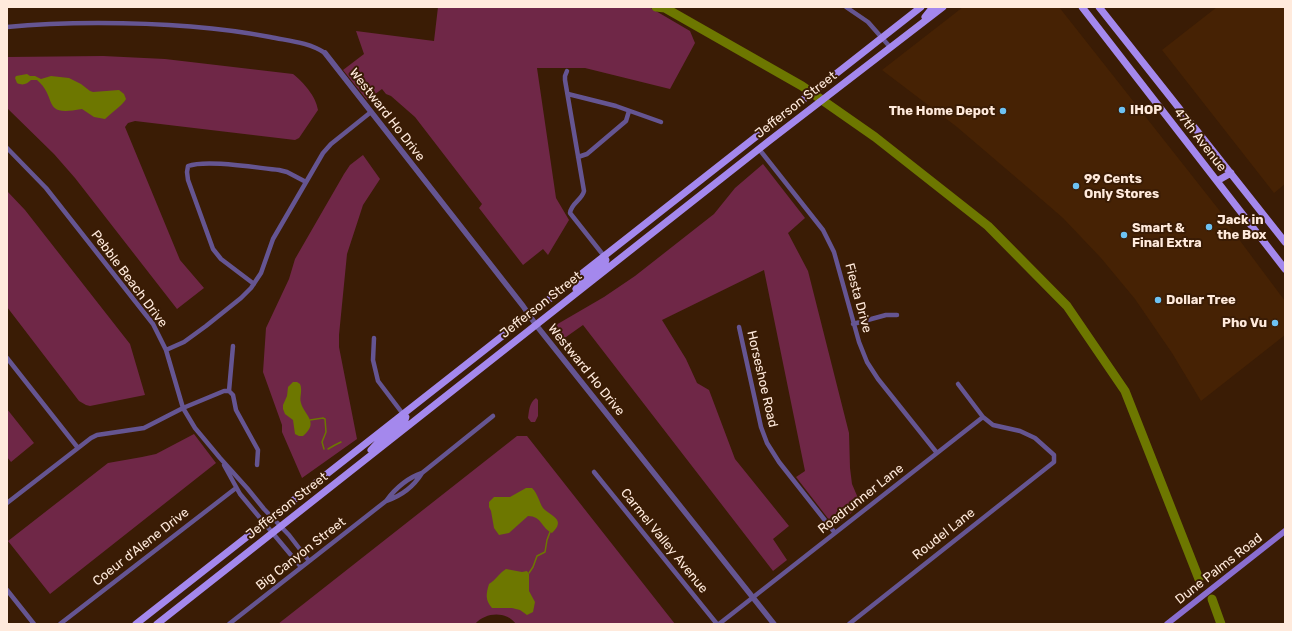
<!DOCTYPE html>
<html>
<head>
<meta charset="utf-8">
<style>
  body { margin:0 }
  #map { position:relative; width:1292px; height:631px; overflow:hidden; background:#3a1c05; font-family:Rubik,sans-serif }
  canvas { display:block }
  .frame { position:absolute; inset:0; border:8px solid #ffeadc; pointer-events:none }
</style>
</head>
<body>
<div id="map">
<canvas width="1292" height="631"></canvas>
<div class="frame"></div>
</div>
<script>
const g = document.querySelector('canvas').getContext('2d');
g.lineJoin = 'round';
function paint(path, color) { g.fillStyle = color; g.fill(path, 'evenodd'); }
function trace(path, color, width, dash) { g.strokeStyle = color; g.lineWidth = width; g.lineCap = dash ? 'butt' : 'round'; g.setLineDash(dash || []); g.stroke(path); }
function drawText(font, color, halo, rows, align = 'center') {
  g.font = font + ' Rubik,sans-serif'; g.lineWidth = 4; g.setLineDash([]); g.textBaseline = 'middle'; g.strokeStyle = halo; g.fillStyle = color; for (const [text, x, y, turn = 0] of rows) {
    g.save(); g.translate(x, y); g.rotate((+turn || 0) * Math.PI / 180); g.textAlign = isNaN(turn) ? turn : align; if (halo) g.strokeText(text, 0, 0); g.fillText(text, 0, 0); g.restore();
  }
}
const built = new Path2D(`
  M 963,7 L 1059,7 L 1227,220 L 1229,226 L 1285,301 L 1285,335 L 1201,401 L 1172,353 L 1135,299 L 1101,258 L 1063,218 L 1033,192 L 957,127 L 882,70 Z
  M 1217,7 L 1285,7 L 1285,184 L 1274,193 L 1162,50 Z`);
const green = new Path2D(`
  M 438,7 L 649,7 L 690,31 L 695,43 L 670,89 L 585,68 L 537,68 L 556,198 L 569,220 L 548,255 L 543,249 L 523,265 L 479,208 L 482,204 L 415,117 L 391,96 L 386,94 L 382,89 L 367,100 L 343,70 L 364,54 L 356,31 L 434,41 Z
  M 103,56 L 165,59 L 293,74 C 303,82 316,96 318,110 L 299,138 L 295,140 L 135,121 L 128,123 L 125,127 L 180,260 L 204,288 L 177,309 L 75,178 L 54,154 L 7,108 L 8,57 Z
  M 363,155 L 380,179 L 363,205 L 347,254 L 339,335 L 339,347 L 357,439 L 302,478 L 282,432 L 282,425 L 263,372 L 266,328 L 289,279 L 295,259 L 344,174 L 350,165 Z
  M 763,164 L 805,218 L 788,233 L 808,271 L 849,433 L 850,468 L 852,484 L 861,505 L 839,523 L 830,521 L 796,477 L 805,471 L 764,270 L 662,320 L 686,359 L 697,383 L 709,390 L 735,459 L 789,526 L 773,539 L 787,560 L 773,571 L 583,325 L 559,342 L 549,329 L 604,297 L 635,276 L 714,214 L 735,188 Z
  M 7,191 L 25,210 L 130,344 L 145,395 L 90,406 L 86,405 L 79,401 L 7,307 Z
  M 536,398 L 538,400 L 538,416 L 535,422 L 531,422 L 528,418 C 529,411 529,403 536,398 Z
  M 7,409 L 34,443 L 11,462 L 7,457 Z
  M 194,434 L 216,463 L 50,594 L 8,541 L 108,463 L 142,457 L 156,454 Z
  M 517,436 L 527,436 L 675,624 L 516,624 C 506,611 486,612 475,624 L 278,624 Z`);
const water = new Path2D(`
  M 27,74 L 30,76 L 35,76 L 41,79 L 51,76 L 69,78 L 81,84 L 90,91 L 93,92 L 119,90 L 124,94 L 126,99 C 124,104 110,114 105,119 L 94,117 L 82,109 C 40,117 59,99 37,80 L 31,80 C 27,84 23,86 17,83 L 15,78 L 16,76 Z
  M 293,382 L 297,382 L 300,384 C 303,391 299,397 301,403 C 304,415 320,422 303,436 L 299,436 L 295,434 L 293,420 L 285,414 L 283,409 L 283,405 L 287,396 L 288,387 Z
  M 526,488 L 532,488 C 538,494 539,502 543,508 C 550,516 567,519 552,533 C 541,528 542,516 528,516 L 509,533 L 499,535 L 494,528 L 491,511 L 489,507 L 489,502 L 494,497 L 510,497 Z
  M 506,569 L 522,572 L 527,571 L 529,574 L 529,591 L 535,602 L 533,612 L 527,615 L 520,610 L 512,608 L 492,608 C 485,600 486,594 489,584 C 496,580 499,573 506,569 Z`);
const stream = new Path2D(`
  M 310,420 L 323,418 L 325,419 L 326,432 L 322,442 L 324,449
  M 328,449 L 335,445 L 341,442
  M 529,573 L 533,567 L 537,556 L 545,552 L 547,540 L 550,532`);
const river = new Path2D(`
  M 656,7 L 665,8 L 802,86 L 875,137 L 988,226 L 1067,306 L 1125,391 L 1199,579
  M 1212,599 L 1221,624`);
const minor = new Path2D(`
  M 846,7 L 868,22 L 890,47
  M 7,27 C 37,24 68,23 98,23 C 156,23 213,26 270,37 C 289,41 308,42 325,53
  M 567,71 L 565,76 L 565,80 L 584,191 C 582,200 571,203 570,213 L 604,256
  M 568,94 L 616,106 L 661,122
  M 7,148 L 46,188 L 153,324 L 166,350 L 183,408 L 195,428 L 220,458 L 247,488 L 264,509 L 289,535 L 309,561
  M 759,149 L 823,230 L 834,252 L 859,342 L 867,362 L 878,379 L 937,453
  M 578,157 L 587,154 L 626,121 L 629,111
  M 254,284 L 221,259 L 213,249 L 188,180 L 187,172 L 188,166 C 207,159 257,168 279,170 L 287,172 L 306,182
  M 853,324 L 886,315 L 897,315
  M 739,327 L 761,427 L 767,443 L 779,462 L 835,533
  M 374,338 L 373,360 L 378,381 L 403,414
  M 166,350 L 184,342 L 206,326 L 241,298 L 251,288 L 261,273 L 273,239 L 323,153 L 331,144 L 371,112
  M 7,358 L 78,448
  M 229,391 L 233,346
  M 224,465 L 240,494 L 301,567
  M 594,472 L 717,624
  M 386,501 C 395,489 407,478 422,473 L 493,416
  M 7,503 L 91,438 L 97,435 L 144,428 L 183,408 L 224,391 L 229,391 L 233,395 L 236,410 L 258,450 L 257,465
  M 7,590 L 34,624
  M 60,624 L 236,488
  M 229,624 L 386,501 C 401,496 414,486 422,473
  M 719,624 L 983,417
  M 849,624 L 1054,462 L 1054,455 L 1035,438 L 1020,431 L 993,425 L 983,417 L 958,384`);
const tertiary = new Path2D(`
  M 325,53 L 523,306 L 536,325 L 774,624`);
const secondary = new Path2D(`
  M 1167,624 L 1285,531`);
const primary = new Path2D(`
  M 1082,7 L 1285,269
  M 1099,7 L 1285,242
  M 925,17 L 933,7
  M 1217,181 L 1231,173
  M 576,289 L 583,280 L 605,263 L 606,260 L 604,256
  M 371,450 L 381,439 L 405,420 L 406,417 L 403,414
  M 136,624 L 921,7
  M 157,624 L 769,141 L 943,7`);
const markers = [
  [1122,110,4,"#6dc2f3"],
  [1003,111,4,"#6dc2f3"],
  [1076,186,4,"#6dc2f3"],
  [1209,227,4,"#6dc2f3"],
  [1124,235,4,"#6dc2f3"],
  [1158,300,4,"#6dc2f3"],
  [1275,323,4,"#6dc2f3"]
];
const streetNames = [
  ["Jefferson Street",796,105,-38],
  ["Westward Ho Drive",387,115,52],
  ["47th Avenue",1200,140,52],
  ["Pebble Beach Drive",129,279,53],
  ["Fiesta Drive",858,298,75],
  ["Jefferson Street",541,305,-38],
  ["Westward Ho Drive",586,370,51],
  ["Horseshoe Road",762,379,77],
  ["Roadrunner Lane",861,499,-38],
  ["Jefferson Street",287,506,-38],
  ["Roudel Lane",944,534,-38],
  ["Carmel Valley Avenue",664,541,51],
  ["Coeur d'Alene Drive",141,547,-38],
  ["Big Canyon Street",301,554,-38],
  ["Dune Palms Road",1219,569,-38]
];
const poiNames = [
  ["IHOP",1130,110],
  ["The Home Depot",995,111,"right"],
  ["99 Cents",1084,179],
  ["Only Stores",1084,194],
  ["Jack in",1217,220],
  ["the Box",1217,235],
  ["Smart &",1132,228],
  ["Final Extra",1132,243],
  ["Dollar Tree",1166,300],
  ["Pho Vu",1267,323,"right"]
];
paint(built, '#462204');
paint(green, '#6f2747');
paint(water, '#6d7700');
trace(stream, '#6d7700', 1.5);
trace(river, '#6d7700', 9);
trace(minor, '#655592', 4.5);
trace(tertiary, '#655592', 5.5);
trace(secondary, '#8a6ed0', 6);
trace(primary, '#a488ed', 7);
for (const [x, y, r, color] of markers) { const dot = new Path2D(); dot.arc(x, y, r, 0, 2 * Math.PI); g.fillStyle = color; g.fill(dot); trace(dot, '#3a1c05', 1.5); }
drawText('13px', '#ffeadc', '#3a1c05', streetNames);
drawText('bold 13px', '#ffeadc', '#3a1c05', poiNames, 'left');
</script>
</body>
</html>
